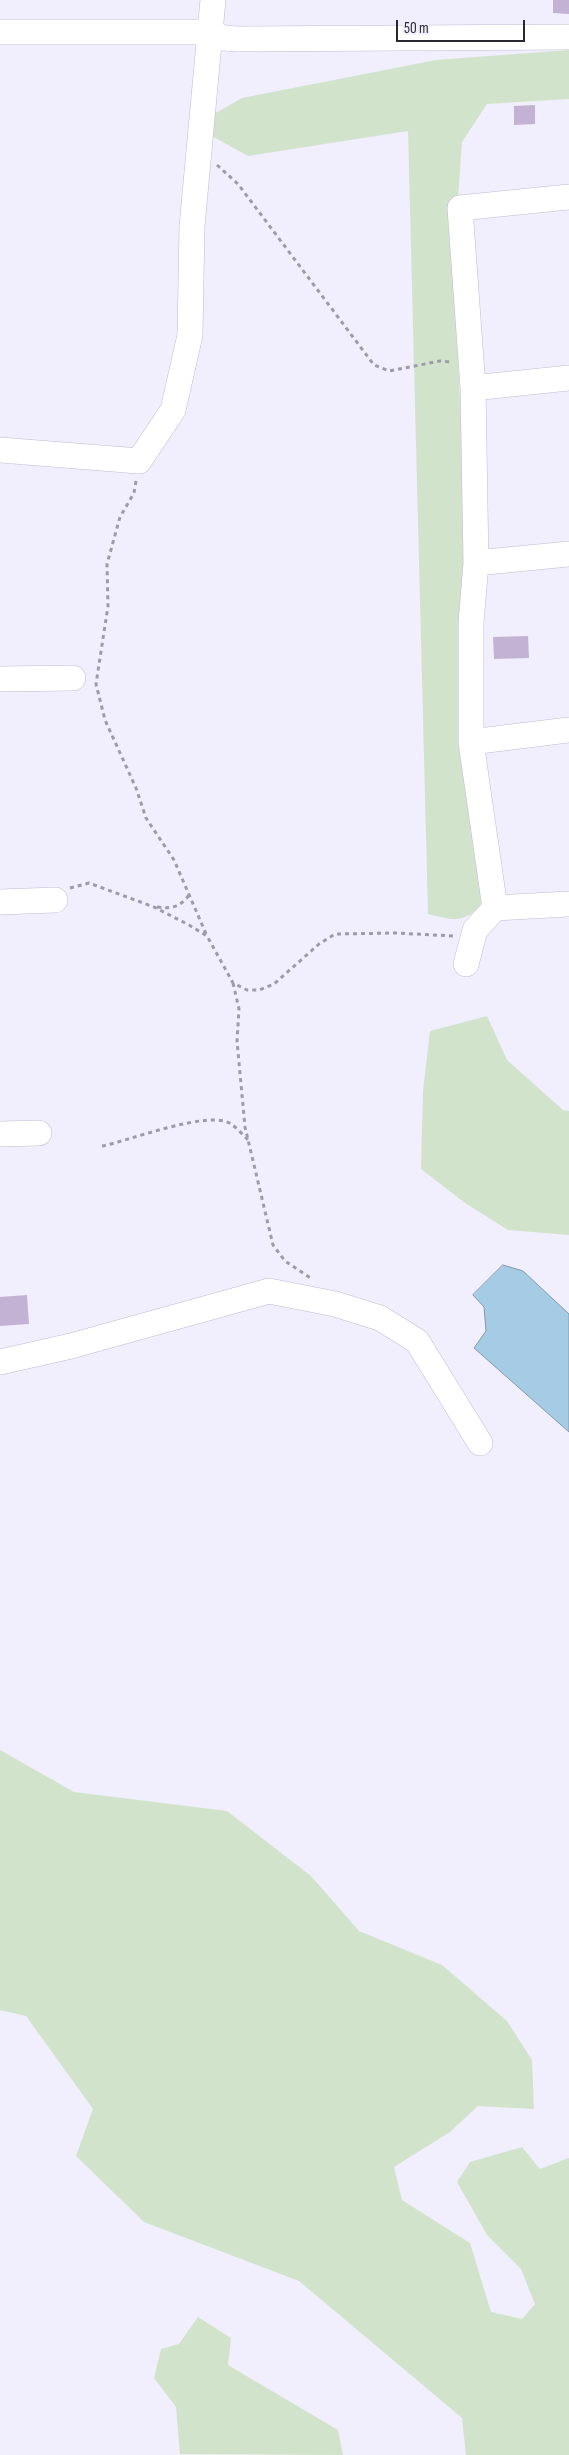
<!DOCTYPE html>
<html>
<head>
<meta charset="utf-8">
<style>
  body { margin:0 }
  #map { position:relative; width:569px; height:2455px; overflow:hidden; background:#f1eefd; font-family:"Sofia Sans Condensed",sans-serif }
  canvas { display:block }
  .scale { position:absolute; left:396px; top:20px; width:129px; height:22px; box-sizing:border-box; border:2px solid #2a2730; border-top:0; padding-left:6px; font-size:15px; line-height:18px; white-space:nowrap; color:#2a2730; -webkit-text-stroke:4px #f1eefd; paint-order:stroke }
</style>
</head>
<body>
<div id="map">
<canvas width="569" height="2455"></canvas>
<div class="scale">50 m</div>
</div>
<script>
const g = document.querySelector('canvas').getContext('2d');
g.lineJoin = 'round';
function paint(path, color) { g.fillStyle = color; g.fill(path, 'evenodd'); }
function trace(path, color, width, dash) { g.strokeStyle = color; g.lineWidth = width; g.lineCap = dash ? 'butt' : 'round'; g.setLineDash(dash || []); g.stroke(path); }
const green = new Path2D(`
  M 569,50 L 569,99 L 487,104 L 462,142 L 454,256 L 481,906 C 460,924 454,920 428,914 L 408,131 L 248,156 L 210,135 L 212,115 L 242,98 L 436,60 Z
  M 487,1016 L 507,1060 L 563,1110 L 569,1111 L 569,1235 L 508,1230 L 465,1203 L 421,1169 L 423,1091 L 430,1031 Z
  M 0,1750 L 74,1792 L 227,1811 L 311,1876 L 359,1931 L 442,1965 L 507,2021 L 532,2060 L 534,2109 L 478,2106 L 450,2132 L 394,2167 L 402,2200 L 470,2243 L 491,2312 L 522,2319 L 535,2304 L 521,2269 L 487,2235 L 457,2182 L 470,2162 L 522,2147 L 540,2169 L 569,2158 L 569,2455 L 466,2455 L 462,2418 L 299,2281 L 144,2222 L 76,2156 L 93,2109 L 26,2016 L 0,2010 Z
  M 198,2317 L 231,2338 L 228,2365 L 338,2430 L 343,2455 L 180,2454 L 176,2407 L 154,2378 L 161,2349 L 179,2344 Z`);
const water = new Path2D(`
  M 503,1265 L 523,1271 L 569,1314 L 569,1432 L 474,1348 L 486,1331 L 484,1307 L 473,1295 Z`);
const building = new Path2D(`
  M 553,0 L 569,0 L 569,14 L 553,13 Z
  M 535,105 L 535,124 L 514,125 L 514,106 Z
  M 528,636 L 529,658 L 494,659 L 493,637 Z
  M 27,1295 L 29,1324 L 0,1326 L 0,1297 Z`);
const path = new Path2D(`
  M 217,165 L 238,184 L 374,365 L 389,371 L 440,361 L 451,362
  M 136,481 L 134,493 L 120,517 L 107,564 L 108,606 L 96,684 L 105,720 L 136,788 L 146,818 L 174,860 L 207,936
  M 70,888 L 89,883 L 154,907 L 189,925 L 207,936 L 233,983 L 247,990 L 259,990 L 274,984 L 319,944 L 335,934 L 396,933 L 453,936
  M 157,907 C 173,909 180,907 190,894
  M 233,983 L 239,1009 L 237,1041 L 245,1127 L 273,1245 L 285,1261 L 312,1279
  M 102,1146 C 129,1141 209,1109 231,1124 C 237,1128 243,1135 248,1140`);
const minor = new Path2D(`
  M 0,32 L 211,32 L 223,38 L 239,39 L 569,37
  M 473,388 L 569,378
  M 0,450 L 139,461 L 173,410 L 190,335 L 192,226 L 213,0
  M 476,563 L 569,554
  M 0,679 L 73,678
  M 471,742 L 569,730
  M 0,902 L 55,900
  M 495,908 L 569,904
  M 466,964 L 475,930 L 495,908 L 471,742 L 471,623 L 476,563 L 473,388 L 460,208 L 569,197
  M 0,1134 L 39,1133
  M 0,1362 L 71,1346 L 269,1291 L 335,1304 L 380,1318 L 417,1341 L 480,1443`);
paint(green, '#d1e4cb');
paint(water, '#a6cbe4');
trace(water, '#819aae', 1);
paint(building, '#c4b2d5');
trace(minor, '#c0bad2', 26);
trace(path, '#9f9ca9', 3, [4, 4]);
trace(minor, '#fff', 25);
</script>
</body>
</html>
